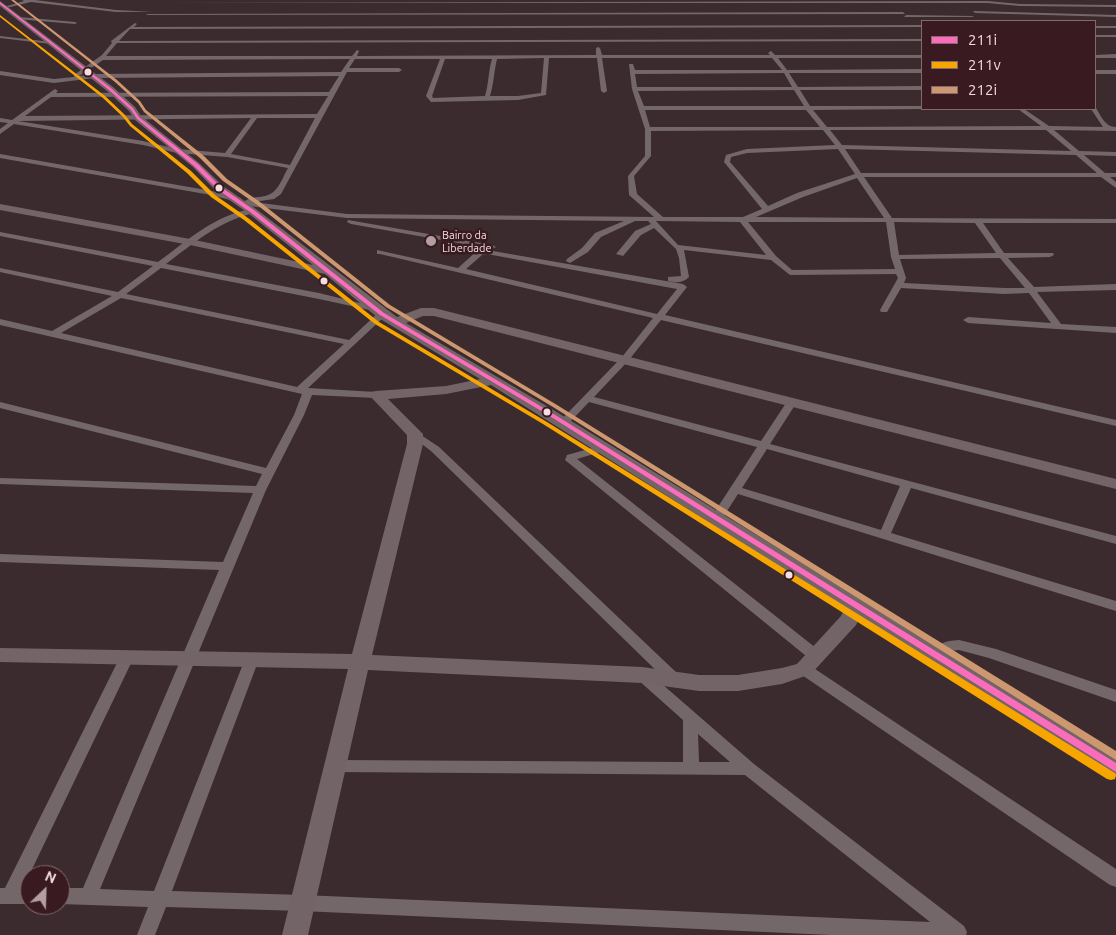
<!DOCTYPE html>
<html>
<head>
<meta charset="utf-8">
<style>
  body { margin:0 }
  #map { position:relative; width:1116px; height:935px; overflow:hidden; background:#3c2b2e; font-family:Ubuntu,sans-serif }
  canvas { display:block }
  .legend { position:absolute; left:921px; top:20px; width:175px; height:90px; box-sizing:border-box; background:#381a20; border:1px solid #83686d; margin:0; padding:6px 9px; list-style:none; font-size:15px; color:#f3dee1 }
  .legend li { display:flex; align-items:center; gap:10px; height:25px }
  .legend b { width:25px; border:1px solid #83686d }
  .north { position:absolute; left:20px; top:865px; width:50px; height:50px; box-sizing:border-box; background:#381a20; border:1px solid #83686d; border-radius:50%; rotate:24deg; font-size:14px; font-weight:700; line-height:20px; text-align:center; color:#f3dee1 }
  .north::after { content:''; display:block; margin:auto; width:18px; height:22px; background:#b39fa2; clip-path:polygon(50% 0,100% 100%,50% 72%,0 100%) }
</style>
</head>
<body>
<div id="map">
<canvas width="1116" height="935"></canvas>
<ul class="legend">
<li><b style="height:6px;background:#fb6dba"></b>211i</li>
<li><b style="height:6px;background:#f7a600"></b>211v</li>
<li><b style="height:6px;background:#cd976f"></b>212i</li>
</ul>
<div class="north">N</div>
</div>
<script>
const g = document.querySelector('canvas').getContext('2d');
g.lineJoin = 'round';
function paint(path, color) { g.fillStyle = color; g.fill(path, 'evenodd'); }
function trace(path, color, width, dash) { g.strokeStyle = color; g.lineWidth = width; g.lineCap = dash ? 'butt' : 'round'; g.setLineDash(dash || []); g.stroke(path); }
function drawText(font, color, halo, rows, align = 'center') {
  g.font = font + ' Ubuntu,sans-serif'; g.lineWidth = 5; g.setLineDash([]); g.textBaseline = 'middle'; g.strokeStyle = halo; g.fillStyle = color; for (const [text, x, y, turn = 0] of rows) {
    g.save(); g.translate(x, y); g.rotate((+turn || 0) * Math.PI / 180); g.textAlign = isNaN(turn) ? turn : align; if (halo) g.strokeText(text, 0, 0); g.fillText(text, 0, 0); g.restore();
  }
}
const street = new Path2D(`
  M 22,0 L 35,0 L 116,10 L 153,12 L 116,12 L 31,2 L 6,8 L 4,7 L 24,1 Z
  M 988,1 L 1020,4 L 1116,5 L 1116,7 L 1020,6 L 987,3 L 163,3 Z
  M 973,11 L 1116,15 L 1116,17 L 975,13 Z
  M 903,12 L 905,14 L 146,15 L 148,14 Z
  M 906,15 L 972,16 L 974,17 L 904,17 Z
  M 19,17 L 75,22 L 77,23 L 75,24 L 17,19 Z
  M 135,23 L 137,24 L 134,27 L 922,25 L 922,27 L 130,29 L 119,41 L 922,39 L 922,41 L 117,43 L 106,56 L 352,56 L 357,50 L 359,51 L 357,56 L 596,55 L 596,48 L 598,47 L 600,48 L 602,55 L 770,55 L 768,53 L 771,51 L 775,55 L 922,55 L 922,58 L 778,58 L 787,70 L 922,69 L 922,73 L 789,73 L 798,87 L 922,86 L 922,90 L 800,90 L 810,106 L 922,106 L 922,109 L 924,109 L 813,110 L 827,127 L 1041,126 L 1018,109 L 1024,109 L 1049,126 L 1103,127 L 1091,109 L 1096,108 C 1101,116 1105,127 1116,127 L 1116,131 L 1054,130 L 1079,151 L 1116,152 L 1116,156 L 1084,155 L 1105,173 L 1116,173 L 1116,177 L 1110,177 L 1116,182 L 1116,188 L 1101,177 L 864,177 L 892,218 L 1116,219 L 1116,223 L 983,223 L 1004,253 L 1053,253 L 1054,255 L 1050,257 L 1008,258 L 1034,287 L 1116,284 L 1116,290 L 1037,292 L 1061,324 L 1116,327 L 1116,333 L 968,323 L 963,320 L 968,317 L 1051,323 L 1029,293 L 1004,294 L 901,288 L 887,312 L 881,312 L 880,310 L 898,278 L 896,274 L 790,275 L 771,260 L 684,250 L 689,277 C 683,283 676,283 668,281 L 668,277 L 681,276 L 679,258 L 676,249 L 654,228 L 641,235 L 623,256 L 616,254 L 635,231 L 651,224 L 648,221 L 635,221 L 601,237 L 588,252 L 570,263 L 566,261 L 567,259 L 582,248 L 595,233 L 624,221 L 347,218 L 241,205 L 238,202 L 211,195 L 0,158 L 0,154 L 212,191 L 241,198 L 241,201 L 245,201 C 251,196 261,198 268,195 C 278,192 283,177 288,168 L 227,157 L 177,153 L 143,145 L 14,124 L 0,134 L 0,129 L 8,123 L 0,122 L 0,118 L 12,120 L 55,89 L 58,91 L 56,93 L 329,92 L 339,76 L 95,78 L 54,83 L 0,75 L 0,71 L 54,79 L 74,77 L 74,75 L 102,55 L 112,43 L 111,41 ZM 544,58 L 541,93 L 518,96 L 490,96 C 494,83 494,71 497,59 ZM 549,58 L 597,58 L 601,91 L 604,93 L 607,91 L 602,58 L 772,58 L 782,70 L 635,70 L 633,64 L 629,64 L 632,89 L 645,129 L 645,156 L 628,176 L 629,195 L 654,217 L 347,214 L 253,202 L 274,199 L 281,194 L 347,72 L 399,72 L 402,70 L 399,68 L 349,68 L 355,59 L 440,59 L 426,96 L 431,102 L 518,100 L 546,95 ZM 350,59 L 341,72 L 95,74 L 79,76 L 103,60 ZM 445,59 L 492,59 C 488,72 489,83 485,96 L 433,98 L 432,96 ZM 784,73 L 792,87 L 637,87 L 635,74 ZM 794,90 L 804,106 L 644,106 L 638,91 ZM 328,96 L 317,114 L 25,116 L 51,97 ZM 645,110 L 806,110 L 820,127 L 650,127 ZM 251,118 L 225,153 L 177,149 L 143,141 L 18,121 ZM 257,118 L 315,118 L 290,165 L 231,154 ZM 823,130 L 835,145 L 747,149 L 726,155 L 724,162 L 762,209 L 743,217 L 663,217 L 637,194 L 634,176 L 651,156 L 651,131 ZM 830,130 L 1046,130 L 1071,151 L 842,145 ZM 838,149 L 855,174 L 797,193 L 768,206 L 730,162 L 731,157 L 747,153 ZM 845,149 L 1076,155 L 1097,173 L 861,173 ZM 857,178 L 884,218 L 756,217 L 803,197 ZM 656,221 L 740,222 L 766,255 L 678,245 ZM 748,222 L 886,222 L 891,257 L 895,269 L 792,270 L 776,256 ZM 894,222 L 975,223 L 996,253 L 899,255 ZM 900,259 L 1000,258 L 1025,288 L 1004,288 L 904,283 L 906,278 Z
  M 1095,26 L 1116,26 L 1116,28 L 1095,28 Z
  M 1095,35 L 1116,35 L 1116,37 L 1095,37 Z
  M 0,36 L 51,42 L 53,43 L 51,44 L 0,38 Z
  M 1116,54 L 1116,58 L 1095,58 L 1095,55 Z
  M 1095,70 L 1116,70 L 1116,74 L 1095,74 Z
  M 252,209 L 255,209 L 255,213 C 220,220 194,243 166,264 L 319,293 L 380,308 L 380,312 L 386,314 L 385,316 L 308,388 L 376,392 L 381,395 L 376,398 L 312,395 L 304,415 L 266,490 L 100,889 L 154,891 L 245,659 L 247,655 L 252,654 L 257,655 L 259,659 L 172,891 L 302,895 L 930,922 L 745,775 L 336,772 L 330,771 L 328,766 L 330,761 L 336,760 L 683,762 L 683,720 L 637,679 L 635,675 L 637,671 L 642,670 L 647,671 L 754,764 L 964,926 L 967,932 L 966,935 L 831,935 L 302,911 L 166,907 L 155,935 L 137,935 L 148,907 L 60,904 L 60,888 L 83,888 L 219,570 L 0,562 L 0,554 L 223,562 L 253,493 L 0,484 L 0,478 L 256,486 L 262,474 L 0,408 L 0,402 L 266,468 L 294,415 L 302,394 L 0,325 L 0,319 L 52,331 L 112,296 L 0,272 L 0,268 L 118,292 L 153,266 L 0,236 L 0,232 L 158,262 C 187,241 216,214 252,209 ZM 161,268 L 319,299 L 379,312 L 349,340 L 126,294 ZM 121,298 L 344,344 L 297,387 L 61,333 ZM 698,734 L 730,762 L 699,762 Z
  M 348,220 L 492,245 L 496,247 L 492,249 L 351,224 L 347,222 Z
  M 377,250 L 458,268 L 477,251 L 487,250 L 683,284 L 687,287 L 665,315 L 1116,420 L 1116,426 L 661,320 L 628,361 L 594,397 L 761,441 L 788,400 L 796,400 L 797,402 L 770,444 L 1116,536 L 1116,544 L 911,488 L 891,533 L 1116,601 L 1116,611 L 738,494 L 720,522 L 712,522 L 710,519 L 757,447 L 589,402 L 567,425 L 563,426 L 558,423 L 622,357 L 653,318 L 380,254 L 377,254 ZM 487,254 L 677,289 L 657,314 L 466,269 L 482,255 ZM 767,449 L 900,486 L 881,530 L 742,488 Z
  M 415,431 L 439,447 L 679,675 L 681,679 L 679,683 L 674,684 L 669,683 L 431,451 L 411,436 L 410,434 Z
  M 603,445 L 607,446 L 608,448 L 607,450 L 577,459 L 821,652 L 823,656 L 821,660 L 816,661 L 811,660 L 565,460 L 567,455 Z
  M 959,640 L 996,649 L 1116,690 L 1116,702 L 989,658 L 959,650 L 950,651 C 944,657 940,662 931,660 L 929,656 C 937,643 945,641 959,640 Z
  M 127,652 L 132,653 L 134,657 L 23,888 L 30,888 L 30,904 L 0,904 L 0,888 L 5,888 L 120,657 L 122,653 Z
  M 804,664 L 809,665 L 1116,869 L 1116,887 L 1110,885 L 799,673 L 797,669 L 799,665 Z`);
const secondary = new Path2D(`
  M 0,1 L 113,87 L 135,107 L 141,116 L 199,163 L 223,186 L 256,209 L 397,317 L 421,308 L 434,308 L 1116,479 L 1116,489 L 434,316 L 423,316 L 406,323 L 555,411 L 1116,756 L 1116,777 L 1108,775 L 860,617 L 856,625 L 811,674 L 782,684 L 738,691 L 699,691 L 642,683 L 368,670 L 308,935 L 282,935 L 348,669 L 0,662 L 0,648 L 352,654 L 407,444 L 407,435 L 369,395 L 371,392 L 376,391 L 446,386 L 480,379 L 377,317 L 325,274 L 190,245 L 0,210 L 0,204 L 190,239 L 313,265 L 248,213 L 215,190 L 193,167 L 135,120 L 129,111 L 107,91 L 0,6 ZM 491,385 L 845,608 L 841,616 L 797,664 L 782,668 L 738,675 L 699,675 L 642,667 L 372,655 L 423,444 L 423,434 L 388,399 L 446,394 Z`);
const bus1 = new Path2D(`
  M 0,2 L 111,88 L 133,108 L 139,117 L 198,164 L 221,187 L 254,210 L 384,313 L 552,413 L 1116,763 L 1116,772 L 548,415 L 380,315 L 250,212 L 217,189 L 194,166 L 137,119 L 131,110 L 109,90 L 0,4 Z`);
const bus2 = new Path2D(`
  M 0,15 L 105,96 L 125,115 L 132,124 L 191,171 L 215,195 L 248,218 L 379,322 L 547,422 L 1115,773 L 1116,775 L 1115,779 L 1111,780 L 1107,779 L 543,424 L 375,324 L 244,220 L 211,197 L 187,173 L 130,126 L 123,117 L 103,98 L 0,17 Z`);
const bus3 = new Path2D(`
  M 11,0 L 14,0 L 117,80 L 140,101 L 146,110 L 204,156 L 227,179 L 260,202 L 390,305 L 557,405 L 1116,751 L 1116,760 L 553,407 L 386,307 L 256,204 L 223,181 L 200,158 L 144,112 L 138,103 L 115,82 Z`);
const markers = [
  [88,72,4.5,"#f3dee1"],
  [219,188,4.5,"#f3dee1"],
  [431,241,6,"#b39fa2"],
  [324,281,4.5,"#f3dee1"],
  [547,412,4.5,"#f3dee1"],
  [789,575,4.5,"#f3dee1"]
];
const farPoinames = [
  ["Bairro da",442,235],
  ["Liberdade",442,248]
];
paint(street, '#74676a');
paint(secondary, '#736567');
paint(bus1, '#fb6dba');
paint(bus2, '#f7a600');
paint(bus3, '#cd976f');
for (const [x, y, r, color] of markers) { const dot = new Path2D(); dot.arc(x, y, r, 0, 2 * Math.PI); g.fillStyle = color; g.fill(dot); trace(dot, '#381a20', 2); }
drawText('11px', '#f3dee1', '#381a20', farPoinames, 'left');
</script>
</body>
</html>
